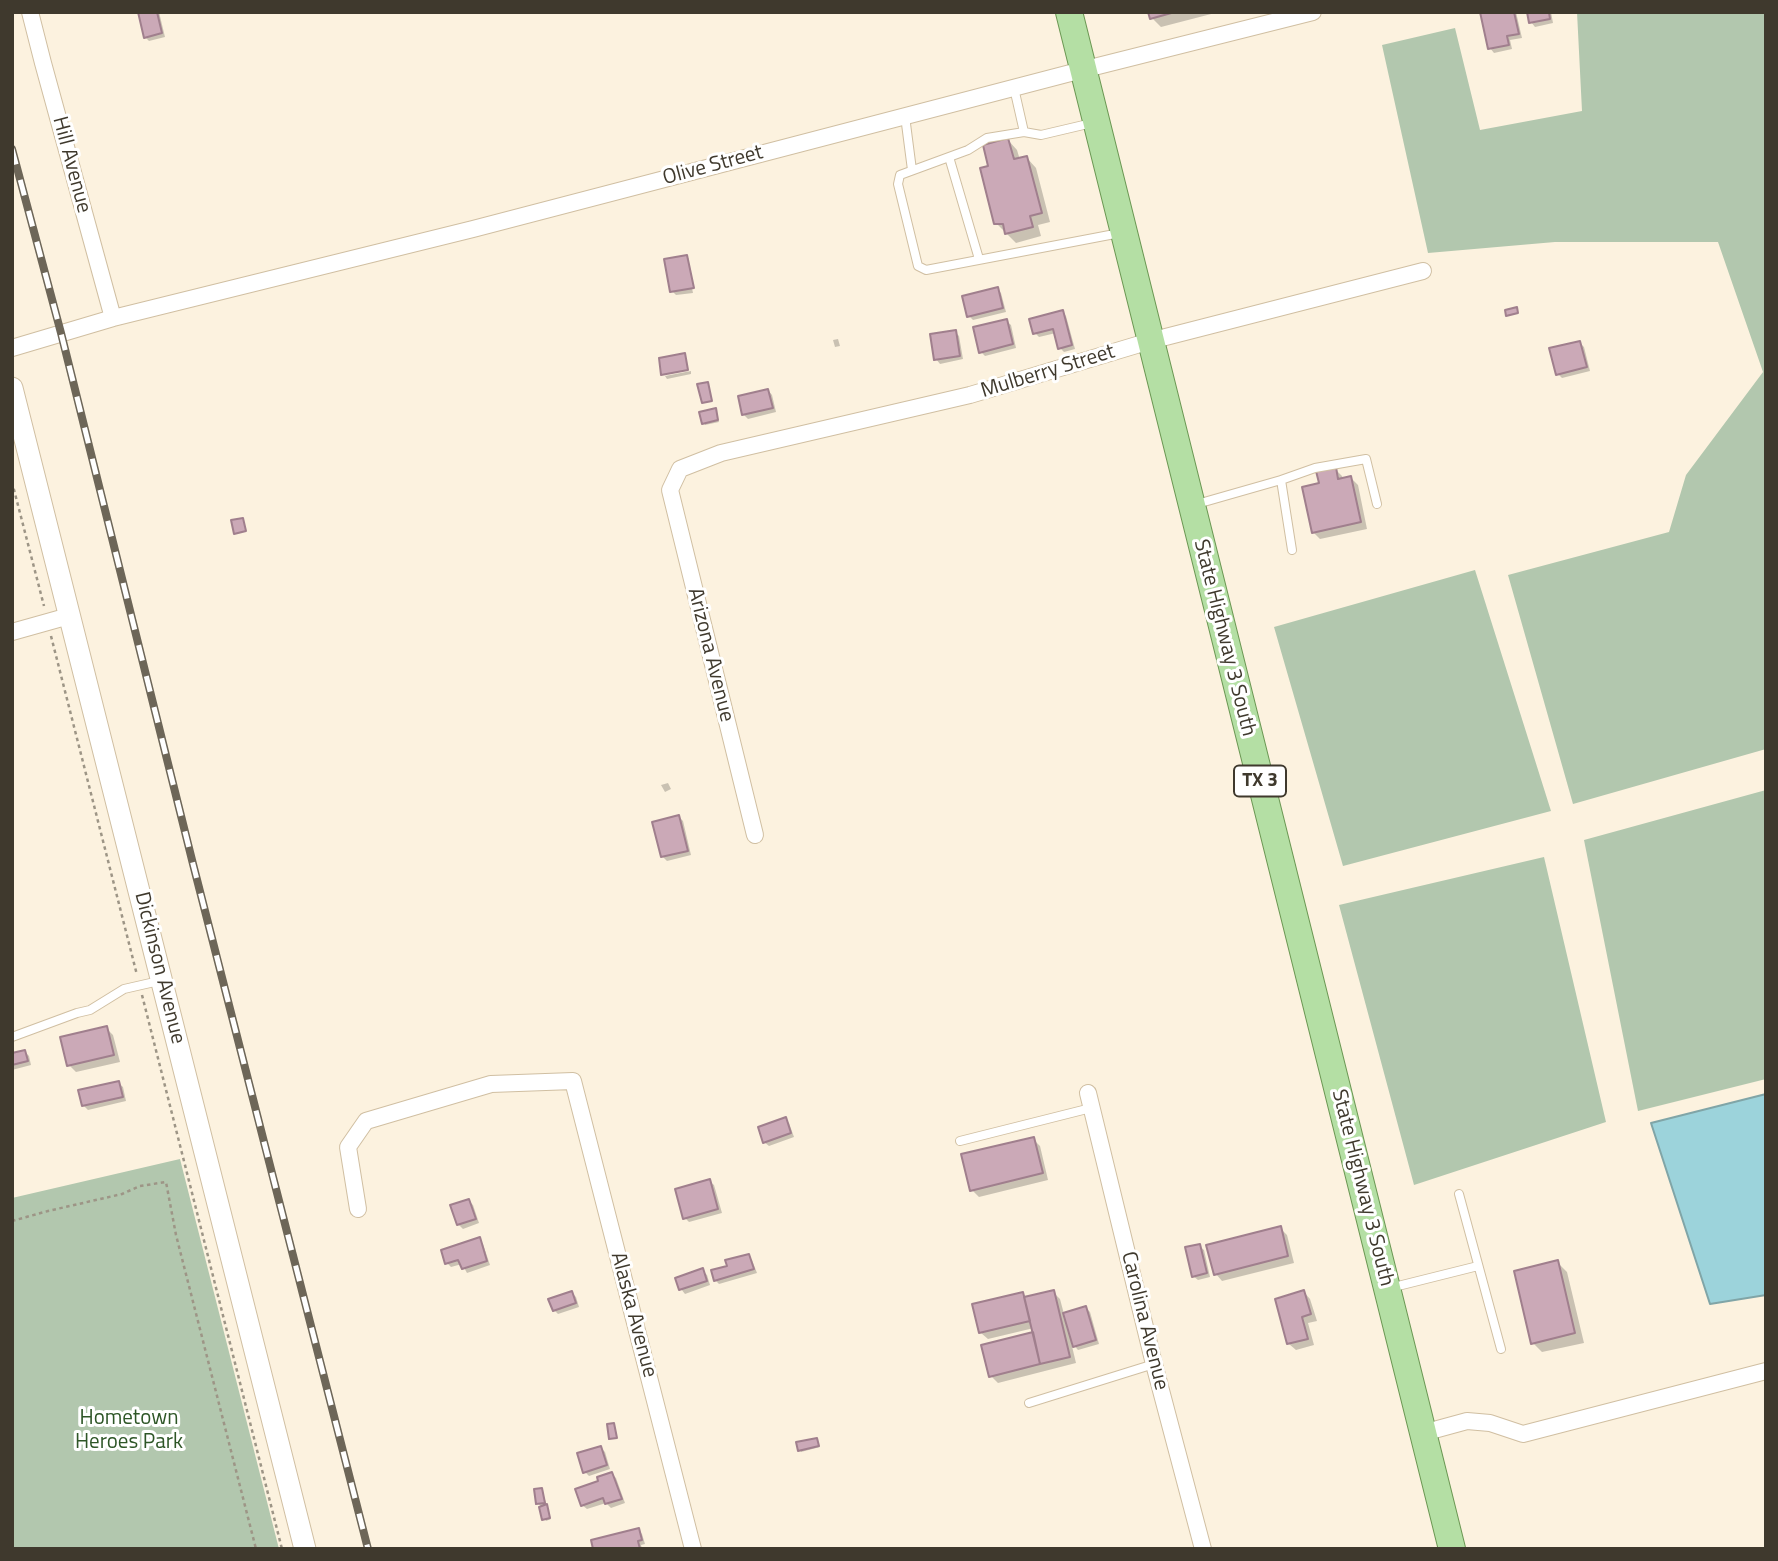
<!DOCTYPE html>
<html>
<head>
<meta charset="utf-8">
<style>
  body { margin:0 }
  #map { position:relative; width:1778px; height:1561px; overflow:hidden; background:#fcf2df; font-family:"Titillium Web",sans-serif }
  canvas { display:block }
  .frame { position:absolute; inset:0; border:14px solid #3f392d; pointer-events:none }
</style>
</head>
<body>
<div id="map">
<canvas width="1778" height="1561"></canvas>
<div class="frame"></div>
</div>
<script>
const g = document.querySelector('canvas').getContext('2d');
g.lineJoin = 'round';
function paint(path, color) { g.fillStyle = color; g.fill(path, 'evenodd'); }
function trace(path, color, width, dash) { g.strokeStyle = color; g.lineWidth = width; g.lineCap = dash ? 'butt' : 'round'; g.setLineDash(dash || []); g.stroke(path); }
function drawText(font, color, halo, rows, align = 'center') {
  g.font = font + ' "Titillium Web",sans-serif'; g.lineWidth = 6; g.setLineDash([]); g.textBaseline = 'middle'; g.strokeStyle = halo; g.fillStyle = color; for (const [text, x, y, turn = 0] of rows) {
    g.save(); g.translate(x, y); g.rotate((+turn || 0) * Math.PI / 180); g.textAlign = isNaN(turn) ? turn : align; if (halo) g.strokeText(text, 0, 0); g.fillText(text, 0, 0); g.restore();
  }
}
const green = new Path2D(`
  M 1577,12 L 1766,12 L 1766,749 L 1573,804 L 1508,575 L 1669,532 L 1686,475 L 1763,372 L 1718,242 L 1555,242 L 1428,253 L 1382,45 L 1455,28 L 1480,130 L 1582,111 Z
  M 1475,570 L 1551,811 L 1343,866 L 1274,627 Z
  M 1766,790 L 1766,1079 L 1638,1111 L 1584,840 Z
  M 1544,857 L 1606,1122 L 1414,1185 L 1339,905 Z
  M 180,1159 L 279,1549 L 12,1549 L 12,1198 Z`);
const water = new Path2D(`
  M 1766,1094 L 1766,1295 L 1710,1304 L 1651,1123 Z`);
const shadow = new Path2D(`
  M 139,12 L 159,12 L 165,37 L 149,41 L 145,37 Z
  M 1150,12 L 1219,12 L 1161,27 L 1152,18 Z
  M 1488,12 L 1516,12 L 1522,38 L 1510,40 L 1512,49 L 1494,53 L 1490,48 Z
  M 1529,12 L 1551,12 L 1553,23 L 1535,27 L 1531,22 Z
  M 1008,140 L 1017,150 L 1020,160 L 1027,158 L 1036,168 L 1050,222 L 1038,225 L 1041,236 L 1016,243 L 996,223 L 990,167 Z
  M 687,257 L 689,259 L 686,259 L 693,293 L 676,295 L 672,291 Z
  M 997,289 L 1001,293 L 1006,312 L 973,320 L 969,316 Z
  M 1062,312 L 1066,316 L 1075,349 L 1064,352 L 1060,348 L 1056,333 L 1039,337 L 1035,333 Z
  M 1006,321 L 1011,325 L 1016,348 L 985,356 L 981,352 Z
  M 955,332 L 959,336 L 963,359 L 940,364 L 936,359 Z
  M 838,339 L 840,346 L 835,347 L 833,340 Z
  M 1579,342 L 1584,347 L 1590,371 L 1562,378 L 1558,374 Z
  M 691,371 L 691,374 L 667,379 L 665,376 Z
  M 768,390 L 772,395 L 776,412 L 748,419 L 744,415 Z
  M 715,410 L 719,422 L 705,425 L 704,423 Z
  M 1335,469 L 1342,476 L 1343,479 L 1351,478 L 1358,485 L 1367,529 L 1320,539 L 1313,532 L 1321,485 Z
  M 668,783 L 671,789 L 665,792 L 661,785 Z
  M 679,817 L 683,821 L 691,855 L 667,861 L 662,856 Z
  M 106,1028 L 113,1035 L 120,1062 L 76,1072 L 69,1065 Z
  M 25,1052 L 29,1056 L 31,1065 L 12,1070 L 12,1055 Z
  M 118,1083 L 123,1087 L 126,1101 L 88,1110 L 83,1105 Z
  M 785,1119 L 789,1123 L 794,1137 L 769,1146 L 764,1142 Z
  M 1033,1139 L 1040,1146 L 1048,1180 L 979,1197 L 972,1190 Z
  M 709,1181 L 714,1185 L 722,1213 L 689,1222 L 685,1218 Z
  M 469,1201 L 473,1205 L 479,1223 L 463,1229 L 458,1224 Z
  M 1280,1228 L 1287,1235 L 1294,1263 L 1222,1281 L 1216,1274 Z
  M 479,1239 L 483,1244 L 490,1265 L 467,1273 L 462,1264 L 451,1267 L 447,1263 Z
  M 1199,1246 L 1204,1250 L 1210,1277 L 1198,1280 L 1193,1276 Z
  M 748,1255 L 752,1260 L 757,1273 L 719,1284 L 715,1280 L 729,1267 Z
  M 1557,1262 L 1567,1272 L 1584,1343 L 1542,1352 L 1533,1343 Z
  M 702,1270 L 707,1275 L 710,1285 L 685,1294 L 681,1289 Z
  M 1053,1292 L 1060,1299 L 1064,1314 L 1086,1308 L 1090,1312 L 1099,1344 L 1078,1350 L 1071,1342 L 1076,1363 L 998,1383 L 991,1376 L 1035,1333 L 1034,1328 L 988,1339 L 981,1333 L 974,1306 L 1023,1294 L 1027,1298 Z
  M 1304,1292 L 1310,1299 L 1317,1321 L 1308,1323 L 1314,1345 L 1296,1350 L 1289,1344 L 1277,1300 Z
  M 572,1293 L 576,1297 L 579,1307 L 558,1314 L 554,1310 Z
  M 817,1439 L 820,1447 L 801,1452 L 800,1450 Z
  M 601,1448 L 605,1452 L 610,1469 L 589,1476 L 585,1472 Z
  M 612,1474 L 616,1478 L 625,1503 L 611,1508 L 606,1503 L 587,1509 L 582,1505 L 600,1482 Z
  M 542,1490 L 551,1519 L 546,1521 L 540,1505 L 538,1504 Z
  M 638,1530 L 642,1534 L 645,1544 L 641,1545 L 642,1549 L 595,1549 Z`);
const building = new Path2D(`
  M 138,12 L 157,12 L 162,33 L 144,38 Z
  M 1148,12 L 1175,12 L 1150,19 Z
  M 1480,12 L 1514,12 L 1519,34 L 1507,36 L 1509,45 L 1488,49 Z
  M 1527,12 L 1549,12 L 1550,19 L 1529,23 Z
  M 1008,138 L 1014,159 L 1027,156 L 1042,213 L 1030,216 L 1033,227 L 1005,234 L 1003,224 L 994,224 L 980,168 L 988,166 L 983,145 Z
  M 687,255 L 694,288 L 670,292 L 664,259 Z
  M 998,287 L 1003,308 L 967,317 L 962,296 Z
  M 1517,307 L 1518,313 L 1506,316 L 1505,310 Z
  M 1063,310 L 1072,345 L 1058,349 L 1053,329 L 1033,334 L 1029,319 Z
  M 1007,319 L 1013,344 L 979,353 L 973,327 Z
  M 956,330 L 960,356 L 934,360 L 930,334 Z
  M 1580,341 L 1587,367 L 1556,375 L 1549,348 Z
  M 685,353 L 688,370 L 661,375 L 659,358 Z
  M 708,382 L 712,401 L 702,403 L 697,384 Z
  M 768,389 L 773,408 L 742,415 L 738,396 Z
  M 716,408 L 718,420 L 702,424 L 699,412 Z
  M 1336,467 L 1338,479 L 1351,476 L 1361,522 L 1312,533 L 1302,487 L 1319,483 L 1316,471 Z
  M 243,518 L 246,531 L 234,534 L 231,520 Z
  M 679,815 L 688,851 L 661,857 L 652,822 Z
  M 107,1026 L 114,1055 L 67,1066 L 60,1037 Z
  M 25,1050 L 28,1061 L 12,1065 L 12,1053 Z
  M 119,1081 L 123,1097 L 82,1106 L 78,1090 Z
  M 786,1117 L 791,1133 L 763,1143 L 758,1127 Z
  M 1034,1137 L 1043,1173 L 970,1191 L 961,1154 Z
  M 710,1179 L 718,1209 L 683,1219 L 675,1189 Z
  M 469,1199 L 476,1219 L 457,1225 L 450,1205 Z
  M 1281,1226 L 1288,1256 L 1214,1275 L 1206,1245 Z
  M 480,1237 L 487,1261 L 462,1269 L 458,1260 L 445,1264 L 441,1250 Z
  M 1200,1244 L 1207,1273 L 1192,1277 L 1185,1247 Z
  M 749,1254 L 754,1269 L 714,1281 L 711,1270 L 727,1266 L 725,1260 Z
  M 1558,1260 L 1575,1333 L 1531,1344 L 1514,1271 Z
  M 703,1268 L 707,1281 L 679,1290 L 675,1278 Z
  M 1054,1290 L 1070,1357 L 1040,1364 L 1024,1297 Z
  M 1304,1290 L 1311,1314 L 1302,1317 L 1308,1339 L 1287,1344 L 1275,1299 Z
  M 572,1291 L 576,1303 L 553,1311 L 548,1299 Z
  M 1023,1292 L 1030,1321 L 979,1333 L 972,1304 Z
  M 1086,1306 L 1096,1340 L 1073,1347 L 1063,1313 Z
  M 1033,1332 L 1040,1364 L 989,1377 L 981,1345 Z
  M 614,1423 L 617,1438 L 609,1439 L 607,1424 Z
  M 817,1438 L 819,1446 L 798,1451 L 796,1442 Z
  M 601,1446 L 607,1465 L 583,1473 L 577,1453 Z
  M 612,1472 L 622,1499 L 605,1504 L 603,1498 L 581,1506 L 575,1489 L 598,1481 L 597,1477 Z
  M 542,1488 L 545,1503 L 536,1504 L 534,1489 Z
  M 547,1504 L 550,1518 L 542,1520 L 539,1507 Z
  M 639,1528 L 642,1540 L 638,1541 L 640,1549 L 593,1549 L 591,1540 Z`);
const path = new Path2D(`
  M 12,482 L 44,606
  M 51,636 L 137,975
  M 142,995 L 282,1549
  M 12,1221 L 48,1211 L 122,1194 L 140,1186 L 166,1182 L 176,1235 L 256,1549`);
const service = new Path2D(`
  M 1014,88 L 1024,132
  M 905,116 L 912,170
  M 1092,123 L 1041,135 L 1024,132 L 987,138 L 968,150 L 900,175 L 898,184 L 918,266 L 926,270 L 1120,233
  M 949,157 L 979,259
  M 1281,480 L 1315,468 L 1366,459 L 1377,504
  M 1197,504 L 1281,480 L 1292,550
  M 12,1037 L 77,1013 L 90,1010 L 124,989 L 159,981
  M 960,1141 L 1091,1108
  M 1459,1194 L 1501,1349
  M 1390,1288 L 1478,1266
  M 1029,1403 L 1154,1364`);
const minor = new Path2D(`
  M 30,12 L 43,63 L 113,318
  M 12,348 L 113,318 L 473,229 L 1082,70 L 1313,12
  M 12,632 L 69,616
  M 755,835 L 670,490 L 680,469 L 721,453 L 970,395 L 1150,341 L 1423,271
  M 1088,1093 L 1154,1364 L 1203,1549
  M 358,1209 L 348,1147 L 366,1121 L 491,1084 L 573,1081 L 693,1549
  M 1423,1433 L 1467,1421 L 1490,1423 L 1523,1434 L 1766,1371`);
const tertiary = new Path2D(`
  M 12,388 L 305,1549`);
const primary = new Path2D(`
  M 1069,12 L 1452,1549`);
const rail = new Path2D(`
  M 12,149 L 61,333 L 193,864 L 368,1549`);
const shields = [
  [1260,781,52]
];
const shieldNames = [
  ["TX 3",1260,781]
];
const streetNames = [
  ["Hill Avenue",71,165,75],
  ["Olive Street",713,166,-15],
  ["Mulberry Street",1048,372,-17],
  ["State Highway 3 South",1224,638,76],
  ["Arizona Avenue",710,655,76],
  ["Dickinson Avenue",159,968,76],
  ["State Highway 3 South",1362,1188,76],
  ["Alaska Avenue",633,1315,75],
  ["Carolina Avenue",1144,1321,76]
];
const parkNames = [
  ["Hometown",129,1419],
  ["Heroes Park",129,1443]
];
paint(green, '#b2c7ae');
paint(water, '#9cd3db');
trace(water, '#80a5a7', 2);
paint(shadow, '#0003');
paint(building, '#cba9b7');
trace(building, '#a07f8d', 2);
trace(service, '#d0bfa2', 10);
trace(minor, '#d0bfa2', 18);
trace(tertiary, '#d0bfa2', 23);
trace(primary, '#6b9753', 28);
trace(path, '#9d9586', 2.5, [3.5, 3.5]);
trace(service, '#fff', 8);
trace(minor, '#fff', 16);
trace(tertiary, '#fff', 21);
trace(primary, '#b4dfa4', 26);
trace(rail, '#6d6658', 8);
trace(rail, '#fff', 5, [16]);
for (const [x, y, w] of shields) { const box = new Path2D(); box.roundRect(x - w / 2, y - 15.5, w, 31, 5); g.fillStyle = '#fff'; g.fill(box); trace(box, '#3f392d', 2); }
drawText('bold 19px', '#3f392d', null, shieldNames);
drawText('21px', '#3f392d', '#fff', streetNames);
drawText('21px', '#2e5627', '#fff', parkNames);
</script>
</body>
</html>
